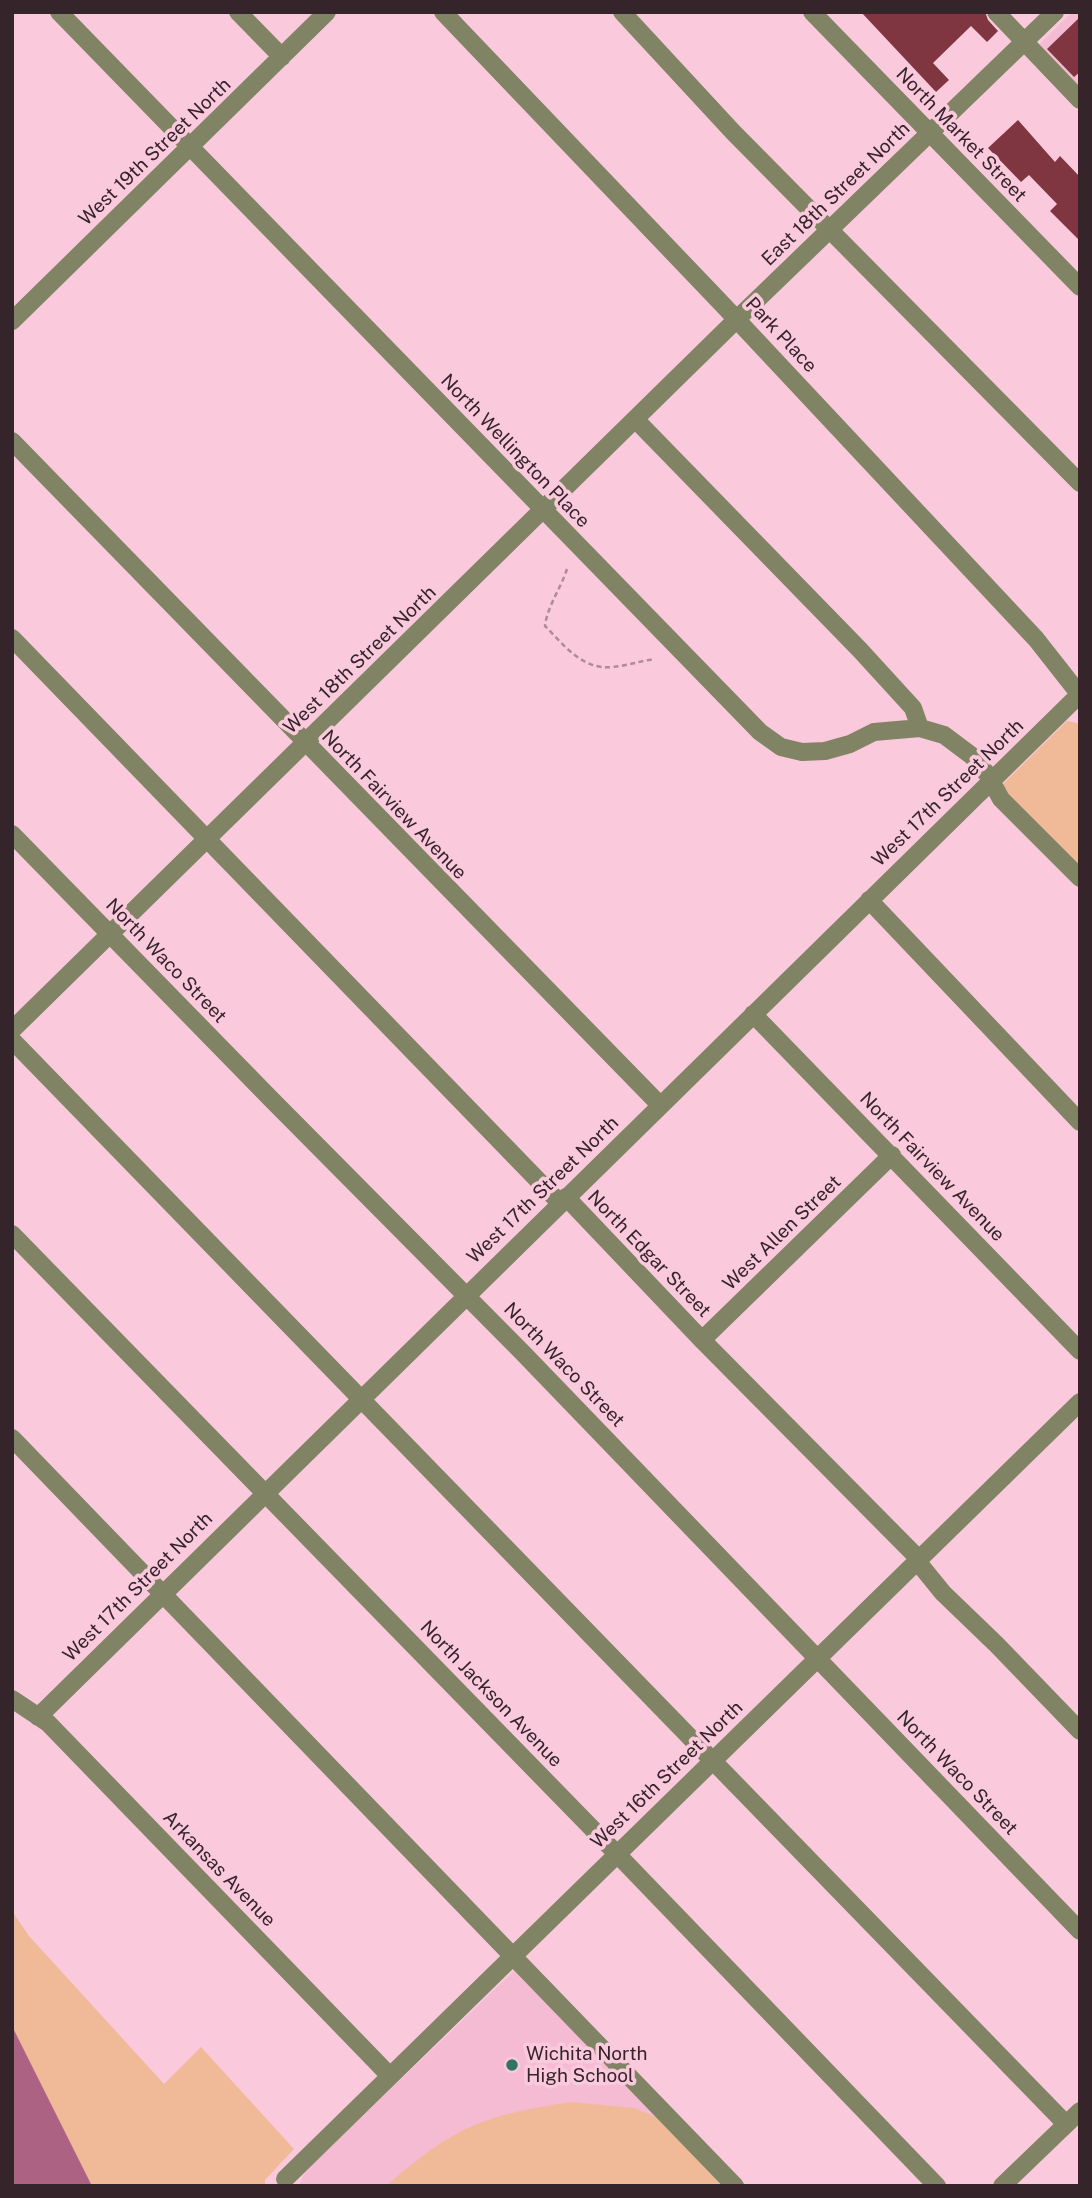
<!DOCTYPE html>
<html>
<head>
<meta charset="utf-8">
<style>
  body { margin:0 }
  #map { position:relative; width:1092px; height:2198px; overflow:hidden; background:#fac9dc; font-family:"Public Sans",sans-serif }
  canvas { display:block }
  .frame { position:absolute; inset:0; border:14px solid #36242b; pointer-events:none }
</style>
</head>
<body>
<div id="map">
<canvas width="1092" height="2198"></canvas>
<div class="frame"></div>
</div>
<script>
const g = document.querySelector('canvas').getContext('2d');
g.lineJoin = 'round';
function paint(path, color) { g.fillStyle = color; g.fill(path, 'evenodd'); }
function trace(path, color, width, dash) { g.strokeStyle = color; g.lineWidth = width; g.lineCap = dash ? 'butt' : 'round'; g.setLineDash(dash || []); g.stroke(path); }
function drawText(font, color, halo, rows, align = 'center') {
  g.font = font + ' "Public Sans",sans-serif'; g.lineWidth = 7; g.setLineDash([]); g.textBaseline = 'middle'; g.strokeStyle = halo; g.fillStyle = color; for (const [text, x, y, turn = 0] of rows) {
    g.save(); g.translate(x, y); g.rotate((+turn || 0) * Math.PI / 180); g.textAlign = isNaN(turn) ? turn : align; if (halo) g.strokeText(text, 0, 0); g.fillText(text, 0, 0); g.restore();
  }
}
const built = new Path2D(`
  M 1072,12 L 1080,12 L 1080,107 L 1029,55 Z
  M 516,1969 L 724,2186 L 299,2186 L 304,2174 L 315,2162 Z`);
const green = new Path2D(`
  M 1067,721 L 1077,723 L 1080,727 L 1080,873 L 1004,794 L 1001,786 Z
  M 12,1911 L 29,1936 L 164,2084 L 201,2047 L 294,2149 L 265,2180 L 265,2186 L 92,2186 L 12,2026 Z
  M 571,2102 L 634,2108 L 659,2118 L 724,2186 L 386,2186 C 408,2167 431,2148 456,2134 C 490,2115 532,2108 571,2102 Z`);
const water = new Path2D(`
  M 12,2026 L 92,2186 L 12,2186 Z`);
const building = new Path2D(`
  M 861,12 L 985,12 L 988,20 L 998,31 L 987,42 L 971,26 L 933,63 L 949,80 L 936,92 Z
  M 1080,17 L 1080,72 L 1074,77 L 1047,49 Z
  M 1018,120 L 1055,162 L 1060,156 L 1080,177 L 1080,241 L 1050,211 L 1057,204 L 1029,175 L 1021,182 L 988,148 Z`);
const path = new Path2D(`
  M 567,569 C 561,588 547,607 545,626 C 564,645 582,670 612,667 C 626,666 640,661 655,659`);
const minor = new Path2D(`
  M 59,12 L 760,732 L 781,747 L 802,752 L 825,751 L 850,744 L 874,732 L 920,728 L 944,735 L 972,756 L 988,775 L 1001,799 L 1080,878
  M 238,12 L 282,57
  M 443,12 L 724,306 L 1036,639 L 1080,695
  M 622,12 L 733,132 L 1080,483
  M 812,12 L 1080,287
  M 996,12 L 1080,100
  M 12,321 L 327,12
  M 635,419 L 860,650 L 913,708 L 920,728
  M 12,441 L 660,1105
  M 12,638 L 560,1203
  M 12,834 L 271,1099 L 522,1352 L 1080,1931
  M 869,900 L 1080,1122
  M 753,1014 L 1080,1351
  M 12,1030 L 737,319 L 1055,12
  M 12,1040 L 1066,2124
  M 566,1197 L 702,1340 L 919,1559
  M 12,1234 L 617,1854 L 937,2186
  M 702,1340 L 892,1155
  M 12,1438 L 735,2186
  M 917,1561 L 943,1593 L 997,1645 L 1080,1731
  M 12,1699 L 48,1723 L 390,2076
  M 38,1717 L 1080,694
  M 285,2179 L 1080,1402
  M 1002,2186 L 1080,2111`);
const markers = [
  [512,2065,7,"#337361"]
];
const streetNames = [
  ["North Market Street",961,135,46],
  ["West 19th Street North",155,152,-44],
  ["East 18th Street North",836,194,-44],
  ["Park Place",781,335,47],
  ["North Wellington Place",515,451,46],
  ["West 18th Street North",360,660,-44],
  ["West 17th Street North",948,793,-44],
  ["North Fairview Avenue",394,805,46],
  ["North Waco Street",166,961,46],
  ["North Fairview Avenue",932,1167,46],
  ["West 17th Street North",543,1190,-44],
  ["West Allen Street",782,1233,-44],
  ["North Edgar Street",649,1254,46],
  ["North Waco Street",564,1365,46],
  ["West 17th Street North",138,1587,-45],
  ["North Jackson Avenue",491,1694,46],
  ["North Waco Street",957,1773,46],
  ["West 16th Street North",667,1775,-44],
  ["Arkansas Avenue",219,1869,46]
];
const poiNames = [
  ["Wichita North",526,2054],
  ["High School",526,2076]
];
paint(built, '#f4bbd2');
paint(green, '#f0ba99');
paint(water, '#ac6383');
paint(building, '#803641');
trace(path, '#af8a98', 2.5, [5, 3.5]);
trace(minor, '#808464', 18);
for (const [x, y, r, color] of markers) { const dot = new Path2D(); dot.arc(x, y, r, 0, 2 * Math.PI); g.fillStyle = color; g.fill(dot); trace(dot, '#fac9dc', 2.5); }
drawText('19px', '#36242b', '#fac9dc', streetNames);
drawText('19px', '#36242b', '#fac9dc', poiNames, 'left');
</script>
</body>
</html>
